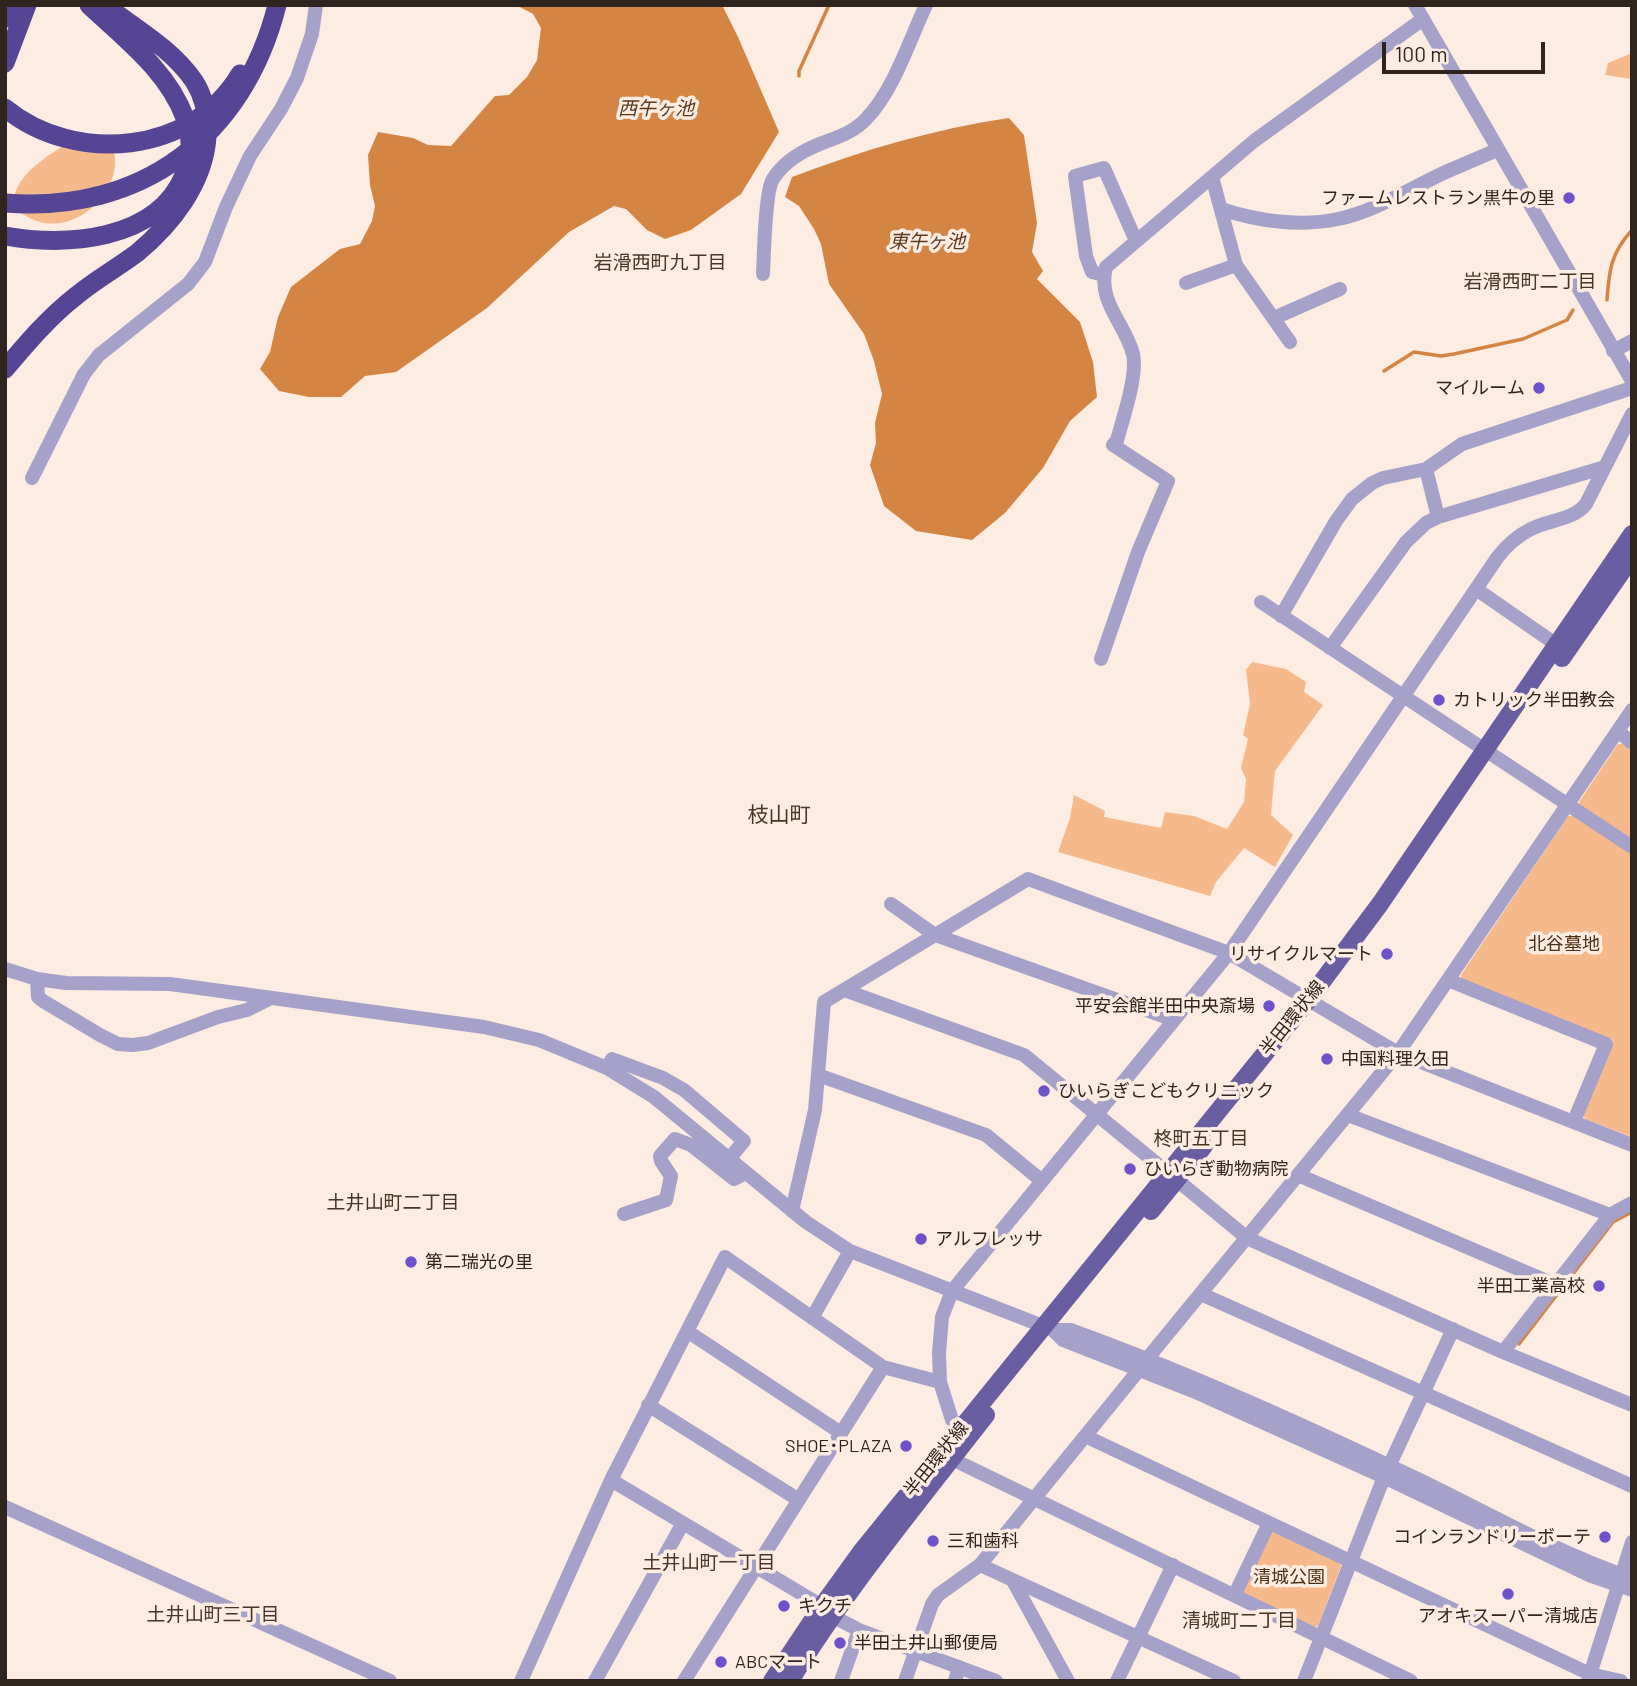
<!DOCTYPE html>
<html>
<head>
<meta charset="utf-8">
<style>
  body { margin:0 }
  #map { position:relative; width:1637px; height:1686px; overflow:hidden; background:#fcece1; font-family:Barlow,sans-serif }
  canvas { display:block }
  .frame { position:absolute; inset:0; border:7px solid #2f251e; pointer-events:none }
  .scale { position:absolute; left:1382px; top:42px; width:163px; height:32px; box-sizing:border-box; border:4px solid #2f251e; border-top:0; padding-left:9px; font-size:21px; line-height:24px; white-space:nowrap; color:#2f251e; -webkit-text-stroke:5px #fcece1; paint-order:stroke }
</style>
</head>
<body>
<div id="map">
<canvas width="1637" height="1686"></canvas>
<div class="frame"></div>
<div class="scale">100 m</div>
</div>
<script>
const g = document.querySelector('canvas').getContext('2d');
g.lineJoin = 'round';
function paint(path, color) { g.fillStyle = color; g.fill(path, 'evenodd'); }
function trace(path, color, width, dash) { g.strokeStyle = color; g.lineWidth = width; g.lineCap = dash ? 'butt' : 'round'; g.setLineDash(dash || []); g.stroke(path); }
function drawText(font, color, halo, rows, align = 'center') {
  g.font = font + ' Barlow,"Noto Sans JP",sans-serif'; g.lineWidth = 7; g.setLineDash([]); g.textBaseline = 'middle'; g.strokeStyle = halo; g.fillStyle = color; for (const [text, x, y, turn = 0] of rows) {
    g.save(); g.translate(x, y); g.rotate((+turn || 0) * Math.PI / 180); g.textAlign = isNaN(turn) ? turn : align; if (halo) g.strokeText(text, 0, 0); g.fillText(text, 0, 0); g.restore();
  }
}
const green = new Path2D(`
  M 1632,53 L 1632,79 L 1605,75 L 1608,63 Z
  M 68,143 L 114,152 C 122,188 83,229 45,223 C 35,222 24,215 16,210 C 15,205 14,198 15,193 C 23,170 49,155 68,143 Z
  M 1252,662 L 1286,669 L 1306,682 L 1304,692 L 1323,705 L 1275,771 L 1271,815 L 1293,835 L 1275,867 L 1244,848 L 1216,882 L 1210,896 L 1058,852 L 1070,818 L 1074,795 L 1105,811 L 1104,817 L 1161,828 L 1165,812 L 1194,816 L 1227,829 L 1244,802 L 1246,779 L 1241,768 L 1248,739 L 1243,735 L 1250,704 L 1246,670 Z
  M 1618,744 L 1623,744 L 1632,752 L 1632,840 L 1580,806 L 1579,802 Z
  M 1568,816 L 1574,816 L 1632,853 L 1632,1137 L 1585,1119 L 1583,1115 L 1613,1040 L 1462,980 L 1461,975 Z
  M 1273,1531 L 1339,1562 L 1341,1566 L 1318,1626 L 1314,1627 L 1244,1593 L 1242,1589 L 1269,1533 Z`);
const water = new Path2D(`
  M 516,5 L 722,5 L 738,37 L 779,132 L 741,194 L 691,230 L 665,239 L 647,230 L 626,209 L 614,206 L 569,232 L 487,308 L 396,372 L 365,376 L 341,397 L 309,397 L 279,391 L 260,369 L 270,352 L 278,317 L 291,287 L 340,249 L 360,244 L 372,221 L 375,206 L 370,185 L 368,155 L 378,132 L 413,138 L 428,145 L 451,146 L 495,96 L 509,95 L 527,77 L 537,60 L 541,28 L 533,14 Z
  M 1009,118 L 1024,135 L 1037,223 L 1032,252 L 1043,271 L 1037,279 L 1080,322 L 1093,362 L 1097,397 L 1070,421 L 1043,468 L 1005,513 L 972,540 L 916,531 L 884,506 L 870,465 L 876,443 L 875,423 L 882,394 L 874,361 L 864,334 L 829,284 L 821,244 L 814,229 L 799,206 L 785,197 L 792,177 C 863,150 934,129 1009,118 Z`);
const stream = new Path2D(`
  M 799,76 L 799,71 L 829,5
  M 1607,300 C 1609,270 1611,253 1632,230
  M 1384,371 L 1414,352 L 1441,356 L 1454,354 L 1523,339 L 1567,320 L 1573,310
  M 1519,1344 L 1613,1222 L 1632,1212`);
const minor = new Path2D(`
  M 1415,5 L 1632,381
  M 1212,177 L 1236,265 L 1290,342
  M 1221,209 C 1257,221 1300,227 1338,219 C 1377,211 1412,187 1448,171 C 1464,164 1481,157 1497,150
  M 763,274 C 764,255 765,191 773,179 C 783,163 799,153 815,146 C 834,138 852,134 866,119 C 894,90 909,41 926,5
  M 1104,275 L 1092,272 L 1086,256 L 1075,176 L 1104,168 L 1136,241
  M 1186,283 L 1236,265
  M 1274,318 L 1340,289
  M 1613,351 L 1632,341
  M 1426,469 L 1438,517
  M 32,478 L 84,374 L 99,355 L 188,284 L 205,262 L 226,207 L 250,156 L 281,109 L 297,78 L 312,34 L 316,5
  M 1476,589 L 1557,645
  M 1261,602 L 1632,847
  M 1281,616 L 1336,521 L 1352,499 L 1372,483 L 1383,478 L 1426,469 L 1462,444 L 1632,388
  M 1330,648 L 1406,542 L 1426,523 L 1438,517 L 1605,467
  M 1101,659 L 1138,552 L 1168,481 L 1113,445 L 1117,440 C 1123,419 1138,374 1133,354 C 1125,323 1097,302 1106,267 L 1254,141 L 1423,19
  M 1618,731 L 1632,743
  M 891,904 L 935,935 L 1174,1020
  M 5,969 L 37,979 L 66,983 L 170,984 L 484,1027 L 539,1040 L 607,1068 L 654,1097 L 806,1222 L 850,1251 L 1043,1326 L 1053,1330 L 1071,1330 C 1192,1374 1308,1427 1424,1482 C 1492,1515 1560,1554 1632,1578
  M 37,979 L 38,997 L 43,1001 L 100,1035 L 118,1044 L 133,1045 L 148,1043 L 218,1017 L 247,1010 L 271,998
  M 1448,980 L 1606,1044 L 1574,1121
  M 844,990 L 1024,1055 L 1167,1172
  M 607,1068 L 612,1059 L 663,1078 L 684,1090 L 744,1141 L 729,1159
  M 818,1075 L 986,1135 L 1042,1181
  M 1348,1115 L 1610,1215
  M 1298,1175 L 1556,1285
  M 1177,1180 L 1247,1238 L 1503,1352 L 1632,1405
  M 792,1211 L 815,1110 L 824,1002 L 1028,879 L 1229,953 L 1398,1053 L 1632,1145
  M 624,1214 L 666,1200 L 671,1176 L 661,1161 L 660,1156 L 675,1139 L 691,1145 L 734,1179 L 746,1173
  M 1201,1294 L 1632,1486
  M 812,1318 L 850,1251
  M 1053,1330 L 1063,1340 L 1198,1393 L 1384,1477 L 1591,1576 L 1632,1590
  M 687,1331 L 841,1433
  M 1503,1352 L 1610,1215 L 1632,1203
  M 1147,1359 L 1398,1053 L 1632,710
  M 648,1405 L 799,1500
  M 962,1427 L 952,1420 L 940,1382 L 939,1353 L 942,1317 L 952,1291 L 1229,953 L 1497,558 C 1506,546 1517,536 1531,529 C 1548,520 1574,520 1586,504 L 1632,414
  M 1085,1436 L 1590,1674 L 1621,1681
  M 952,1459 L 1411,1681
  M 611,1480 L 822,1606
  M 5,1507 L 390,1681
  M 980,1565 L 1234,1681
  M 1013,1581 L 1068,1681
  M 1235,1594 L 1269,1523
  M 832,1616 L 859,1630 L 996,1681
  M 521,1681 L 611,1480 L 725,1257 L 883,1367 L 940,1382
  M 595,1681 L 683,1523
  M 684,1681 L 883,1367
  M 841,1681 L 859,1630
  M 905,1681 L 932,1604 L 938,1595 L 980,1565 L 1139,1370
  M 955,1681 L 959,1667
  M 1117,1681 L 1173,1565
  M 1304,1681 L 1384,1477 L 1453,1329
  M 1588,1681 L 1632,1542`);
const major = new Path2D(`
  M 1562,658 L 1632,557
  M 1151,1211 L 1204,1146
  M 772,1681 L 822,1606 L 861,1552 L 1309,999 L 1380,904 L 1632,534
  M 790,1681 C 848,1587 918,1502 986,1415`);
const highway = new Path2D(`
  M 5,18 L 10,5
  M 5,63 L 27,5
  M 5,108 C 75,165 192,155 240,74
  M 5,203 C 141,214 244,137 277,5
  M 5,236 C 65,247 157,241 184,175 C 192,156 192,137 185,118 C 168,71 124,38 89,5
  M 5,369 C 27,343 49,317 76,296 C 95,280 117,268 137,253 C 172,224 204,183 207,137 C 208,117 205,98 194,81 C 171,48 136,29 105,5`);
const markers = [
  [1569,198,7,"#6f51cb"],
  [1539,388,7,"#6f51cb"],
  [1439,700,7,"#6f51cb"],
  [1387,954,7,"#6f51cb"],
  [1269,1006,7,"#6f51cb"],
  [1327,1059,7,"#6f51cb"],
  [1044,1091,7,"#6f51cb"],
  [1130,1169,7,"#6f51cb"],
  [921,1239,7,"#6f51cb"],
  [411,1262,7,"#6f51cb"],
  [1599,1286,7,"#6f51cb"],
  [906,1446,7,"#6f51cb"],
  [1605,1537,7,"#6f51cb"],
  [933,1541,7,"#6f51cb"],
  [1508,1594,7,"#6f51cb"],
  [784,1606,7,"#6f51cb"],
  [840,1643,7,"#6f51cb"],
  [721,1662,7,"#6f51cb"]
];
const poiNames = [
  ["ファームレストラン黒牛の里",1555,198,"right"],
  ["マイルーム",1525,388,"right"],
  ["カトリック半田教会",1453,700],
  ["リサイクルマート",1373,954,"right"],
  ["平安会館半田中央斎場",1255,1006,"right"],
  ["中国料理久田",1341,1059],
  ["ひいらぎこどもクリニック",1058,1091],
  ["ひいらぎ動物病院",1144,1169],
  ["アルフレッサ",935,1239],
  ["第二瑞光の里",425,1262],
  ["半田工業高校",1585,1286,"right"],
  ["SHOE･PLAZA",892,1446,"right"],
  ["コインランドリーボーテ",1591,1537,"right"],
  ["三和歯科",947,1541],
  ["キクチ",798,1606],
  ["アオキスーパー清城店",1508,1616,"center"],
  ["半田土井山郵便局",854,1643],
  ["ABCマート",735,1662]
];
const parkNames = [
  ["北谷墓地",1564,944],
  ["清城公園",1289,1577]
];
const streetNames = [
  ["半田環状線",1292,1018,-51],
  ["半田環状線",936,1459,-51]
];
const waterNames = [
  ["西午ヶ池",656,109],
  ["東午ヶ池",927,242]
];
const neighbourhoodNames = [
  ["岩滑西町九丁目",660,263],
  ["岩滑西町二丁目",1530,282],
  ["柊町五丁目",1201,1139],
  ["土井山町二丁目",393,1203],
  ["土井山町一丁目",709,1563],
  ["土井山町三丁目",213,1615],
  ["清城町二丁目",1239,1621]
];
const quarterNames = [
  ["枝山町",779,815]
];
paint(green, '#f5b98b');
paint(water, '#d48544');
trace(stream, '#d48544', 3.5);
trace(minor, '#a6a1c8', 14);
trace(major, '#6a5ea3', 18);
trace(highway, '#564595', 19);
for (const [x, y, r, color] of markers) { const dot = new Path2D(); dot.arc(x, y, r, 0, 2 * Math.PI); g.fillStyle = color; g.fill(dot); trace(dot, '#fcece1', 2.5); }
drawText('18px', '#2f251e', '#fcece1', poiNames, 'left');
drawText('18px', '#4f2e13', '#fcece1', parkNames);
drawText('18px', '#2f251e', '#fcece1', streetNames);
drawText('italic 19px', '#5c3a1f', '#fcece1', waterNames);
drawText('19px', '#493525', '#fcece1', neighbourhoodNames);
drawText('21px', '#493525', '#fcece1', quarterNames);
</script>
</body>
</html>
